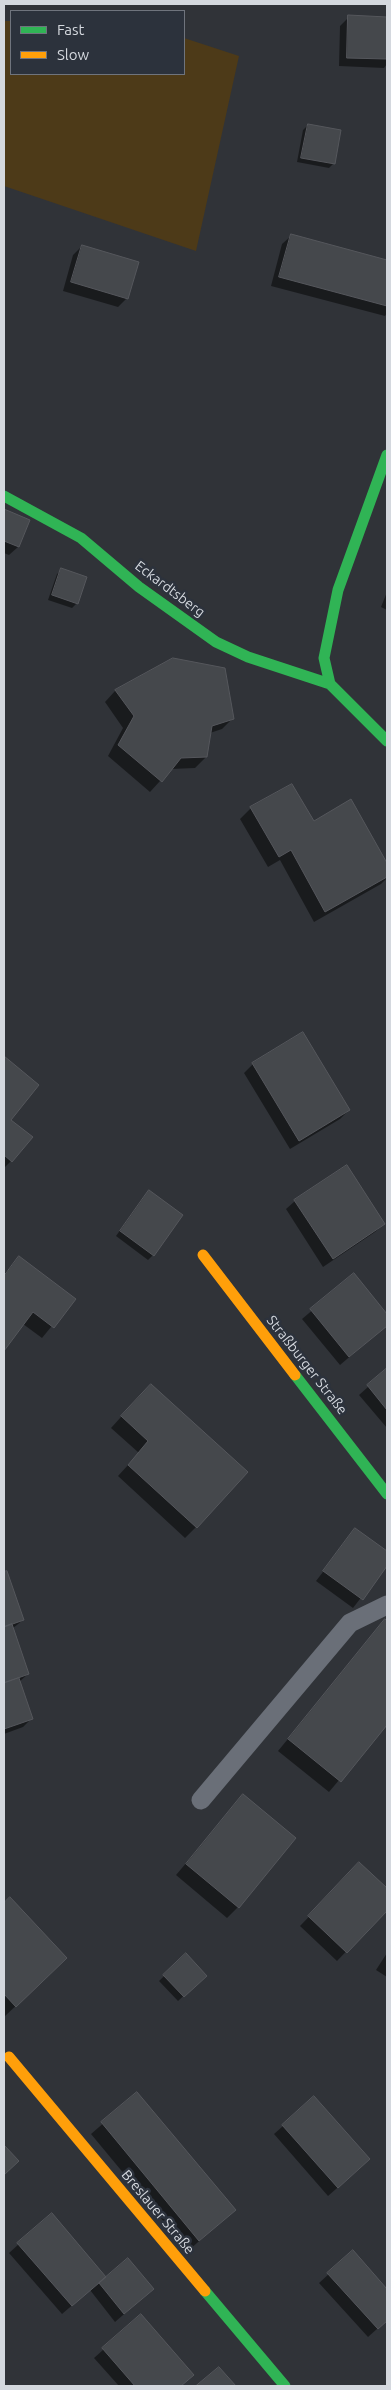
<!DOCTYPE html>
<html>
<head>
<meta charset="utf-8">
<style>
  body { margin:0 }
  #map { position:relative; width:391px; height:2390px; overflow:hidden; background:#303338; font-family:Ubuntu,sans-serif }
  canvas { display:block }
  .frame { position:absolute; inset:0; border:5px solid #d4d8de; pointer-events:none }
  .legend { position:absolute; left:10px; top:10px; width:175px; height:65px; box-sizing:border-box; background:#2c323c; border:1px solid #6f747d; margin:0; padding:6px 9px; list-style:none; font-size:15px; color:#d4d8de }
  .legend li { display:flex; align-items:center; gap:10px; height:25px }
  .legend b { width:25px; border:1px solid #6f747d }
</style>
</head>
<body>
<div id="map">
<canvas width="391" height="2390"></canvas>
<div class="frame"></div>
<ul class="legend">
<li><b style="height:6px;background:#30b455"></b>Fast</li>
<li><b style="height:6px;background:#ff9f0a"></b>Slow</li>
</ul>
</div>
<script>
const g = document.querySelector('canvas').getContext('2d');
g.lineJoin = 'round';
function paint(path, color) { g.fillStyle = color; g.fill(path, 'evenodd'); }
function trace(path, color, width, dash) { g.strokeStyle = color; g.lineWidth = width; g.lineCap = dash ? 'butt' : 'round'; g.setLineDash(dash || []); g.stroke(path); }
function drawText(font, color, halo, rows, align = 'center') {
  g.font = font + ' Ubuntu,sans-serif'; g.lineWidth = 5; g.setLineDash([]); g.textBaseline = 'middle'; g.strokeStyle = halo; g.fillStyle = color; for (const [text, x, y, turn = 0] of rows) {
    g.save(); g.translate(x, y); g.rotate((+turn || 0) * Math.PI / 180); g.textAlign = isNaN(turn) ? turn : align; if (halo) g.strokeText(text, 0, 0); g.fillText(text, 0, 0); g.restore();
  }
}
const green = new Path2D(`
  M 4,21 L 11,21 L 11,74 L 184,74 L 184,38 L 239,56 L 196,251 L 4,186 Z`);
const shadow = new Path2D(`
  M 349,17 L 387,18 L 387,64 L 384,68 L 339,66 L 340,26 Z
  M 308,125 L 333,164 L 329,168 L 297,162 L 303,130 Z
  M 291,236 L 387,261 L 387,313 L 385,316 L 271,286 L 282,244 Z
  M 82,246 L 127,298 L 118,307 L 63,291 L 73,255 Z
  M 4,510 L 28,521 L 18,547 L 9,555 L 4,553 Z
  M 62,570 L 77,603 L 72,608 L 48,600 L 57,574 Z
  M 387,592 L 387,610 L 381,607 Z
  M 173,659 L 233,718 L 222,729 L 210,733 L 206,757 L 195,768 L 171,769 L 150,792 L 108,756 L 123,728 L 105,702 L 115,691 Z
  M 350,801 L 387,865 L 387,878 L 381,884 L 314,922 L 280,860 L 268,867 L 240,819 L 251,808 L 313,822 Z
  M 4,1057 L 37,1086 L 9,1120 L 11,1161 L 4,1168 Z
  M 253,1064 L 349,1110 L 340,1119 L 290,1149 L 244,1073 Z
  M 144,1197 L 153,1255 L 148,1260 L 116,1236 Z
  M 295,1201 L 384,1224 L 375,1232 L 323,1267 L 286,1209 Z
  M 19,1257 L 74,1299 L 42,1338 L 23,1324 L 4,1349 L 4,1274 Z
  M 354,1275 L 387,1316 L 387,1325 L 340,1365 L 302,1319 Z
  M 387,1370 L 387,1428 L 359,1395 Z
  M 140,1396 L 196,1527 L 185,1538 L 118,1476 L 139,1453 L 111,1428 Z
  M 356,1529 L 387,1552 L 387,1564 L 353,1608 L 316,1581 Z
  M 6,1573 L 23,1620 L 12,1629 L 28,1674 L 19,1682 L 32,1718 L 23,1727 L 4,1734 L 4,1574 Z
  M 385,1621 L 387,1623 L 387,1723 L 329,1792 L 278,1751 Z
  M 243,1796 L 238,1907 L 227,1918 L 176,1875 Z
  M 360,1864 L 387,1890 L 387,1909 L 337,1961 L 300,1926 Z
  M 10,1899 L 55,1969 L 4,2017 L 4,1905 Z
  M 387,1953 L 387,1977 L 376,1970 Z
  M 186,1955 L 205,1976 L 178,2001 L 159,1981 Z
  M 137,2094 L 234,2210 L 188,2251 L 91,2134 Z
  M 283,2126 L 360,2168 L 328,2196 L 274,2134 Z
  M 51,2215 L 106,2278 L 153,2289 L 115,2322 L 90,2290 L 62,2314 L 9,2253 Z
  M 353,2252 L 387,2290 L 387,2320 L 368,2337 L 319,2283 Z
  M 141,2316 L 192,2375 L 181,2386 L 119,2386 L 94,2358 Z`);
const building = new Path2D(`
  M 348,15 L 387,17 L 387,59 L 347,58 Z
  M 308,124 L 341,130 L 335,164 L 301,158 Z
  M 291,234 L 387,260 L 387,306 L 279,277 Z
  M 82,245 L 139,262 L 128,299 L 71,282 Z
  M 4,509 L 30,520 L 19,547 L 4,541 Z
  M 61,568 L 87,577 L 78,604 L 52,595 Z
  M 173,658 L 225,668 L 234,719 L 212,726 L 207,757 L 181,758 L 162,782 L 118,745 L 134,716 L 115,690 Z
  M 292,784 L 314,821 L 351,799 L 387,863 L 387,877 L 325,912 L 291,850 L 279,857 L 250,807 Z
  M 303,1032 L 350,1110 L 299,1141 L 252,1063 Z
  M 4,1056 L 39,1085 L 11,1120 L 33,1137 L 12,1162 L 4,1155 Z
  M 347,1165 L 385,1224 L 333,1259 L 294,1200 Z
  M 149,1190 L 183,1215 L 154,1256 L 120,1231 Z
  M 19,1256 L 76,1299 L 54,1328 L 33,1312 L 4,1351 L 4,1276 Z
  M 354,1273 L 387,1314 L 387,1326 L 349,1357 L 310,1309 Z
  M 387,1368 L 387,1410 L 367,1385 Z
  M 151,1384 L 248,1472 L 197,1528 L 128,1465 L 148,1441 L 121,1416 Z
  M 355,1528 L 387,1551 L 387,1566 L 363,1600 L 323,1571 Z
  M 7,1571 L 24,1620 L 4,1627 L 4,1572 Z
  M 385,1619 L 387,1621 L 387,1725 L 341,1782 L 288,1739 Z
  M 12,1624 L 29,1674 L 4,1683 L 4,1627 Z
  M 19,1678 L 33,1719 L 4,1729 L 4,1683 Z
  M 243,1794 L 296,1838 L 239,1908 L 186,1864 Z
  M 359,1862 L 387,1888 L 387,1911 L 347,1953 L 308,1916 Z
  M 10,1897 L 67,1958 L 16,2007 L 4,1994 L 4,1903 Z
  M 186,1953 L 207,1976 L 184,1997 L 163,1975 Z
  M 137,2092 L 236,2210 L 199,2241 L 101,2122 Z
  M 314,2096 L 370,2159 L 338,2188 L 282,2125 Z
  M 4,2145 L 19,2161 L 4,2175 Z
  M 52,2213 L 106,2277 L 72,2306 L 17,2243 Z
  M 353,2250 L 387,2289 L 387,2321 L 378,2329 L 327,2273 Z
  M 128,2258 L 154,2289 L 124,2314 L 99,2283 Z
  M 141,2314 L 194,2375 L 181,2386 L 135,2386 L 102,2348 Z
  M 219,2367 L 236,2386 L 196,2386 Z`);
const lane = new Path2D(`
  M 201,1800 L 350,1623 L 387,1605`);
const fast = new Path2D(`
  M 4,496 L 81,538 L 139,587 L 216,642 L 248,657 L 330,684 L 387,741
  M 330,684 L 324,658 L 338,590 L 387,455
  M 295,1375 L 387,1494
  M 205,2291 L 285,2386`);
const slow = new Path2D(`
  M 203,1255 L 295,1375
  M 9,2057 L 205,2291`);
const streetNames = [
  ["Eckardtsberg",170,589,37],
  ["Straßburger Straße",307,1365,52],
  ["Breslauer Straße",158,2212,50]
];
paint(green, '#4d3a18');
paint(shadow, '#0007');
paint(building, '#45484c');
trace(building, '#55575c', 1);
trace(lane, '#6a6f78', 19);
trace(fast, '#30b455', 11);
trace(slow, '#ff9f0a', 11);
drawText('14px', '#d4d8de', '#2c323c', streetNames);
</script>
</body>
</html>
